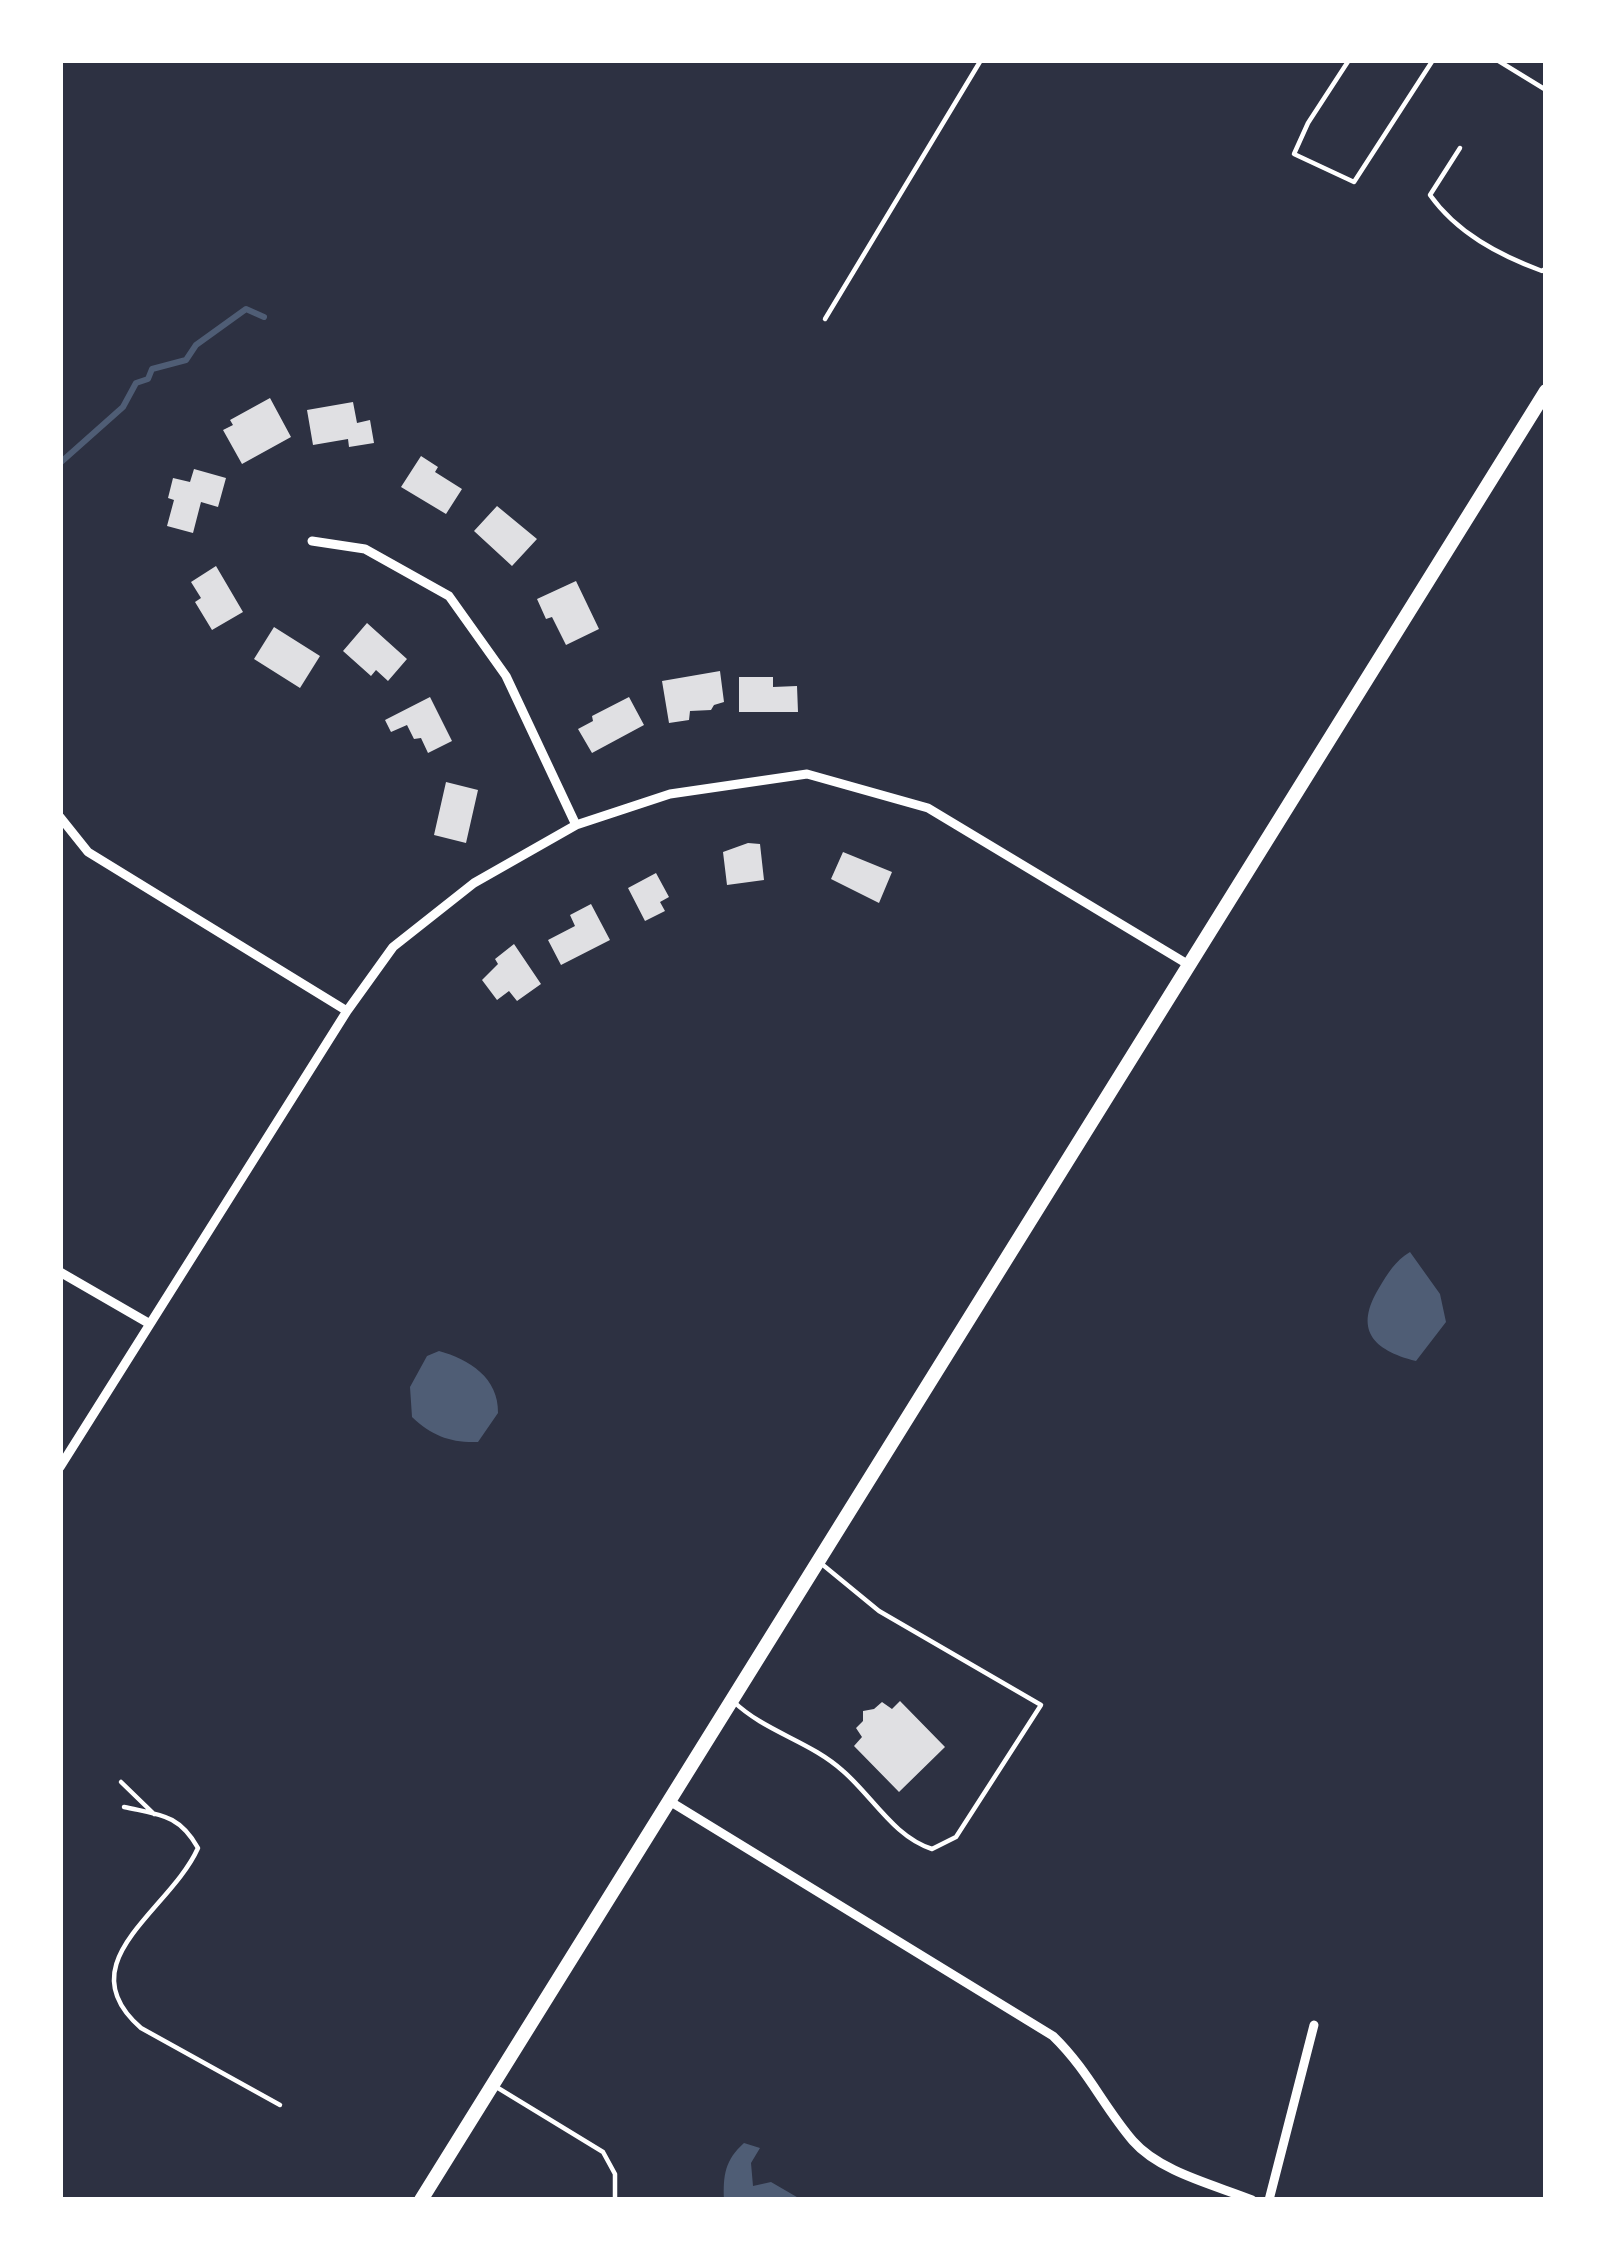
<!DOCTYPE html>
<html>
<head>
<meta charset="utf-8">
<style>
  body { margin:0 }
  #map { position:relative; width:1606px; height:2260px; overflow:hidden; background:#2d3142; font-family:Commissioner,sans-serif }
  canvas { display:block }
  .frame { position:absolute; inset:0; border:63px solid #fff; pointer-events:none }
</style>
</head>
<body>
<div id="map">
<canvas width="1606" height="2260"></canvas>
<div class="frame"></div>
</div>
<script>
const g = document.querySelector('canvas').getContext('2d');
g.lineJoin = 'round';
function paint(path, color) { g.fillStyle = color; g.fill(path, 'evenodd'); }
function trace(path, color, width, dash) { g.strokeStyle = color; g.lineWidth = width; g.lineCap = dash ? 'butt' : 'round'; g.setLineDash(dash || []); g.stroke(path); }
const water = new Path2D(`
  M 1410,1252 L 1440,1294 L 1446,1322 L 1416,1361 C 1372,1350 1354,1329 1379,1288 C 1388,1273 1395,1261 1410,1252 Z
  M 439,1351 C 469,1359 499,1378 498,1413 L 478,1442 C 451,1443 432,1436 412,1417 L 410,1387 L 427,1356 Z
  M 744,2143 L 760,2148 L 751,2163 L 753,2186 L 771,2182 L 802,2200 L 724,2200 C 723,2175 725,2160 744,2143 Z`);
const stream = new Path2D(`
  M 60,463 L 123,407 L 136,383 L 148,379 L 152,369 L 186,360 L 196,345 L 246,309 L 264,317`);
const building = new Path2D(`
  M 270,398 L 291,437 L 242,464 L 223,430 L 233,425 L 230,420 Z
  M 353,402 L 357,423 L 370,420 L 374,443 L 349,447 L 348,439 L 313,445 L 307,410 Z
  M 421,456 L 438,467 L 435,472 L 462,489 L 446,514 L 401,487 Z
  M 194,469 L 226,478 L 218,507 L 201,502 L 193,533 L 167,526 L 174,500 L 168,498 L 173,478 L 190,482 Z
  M 497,506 L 537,539 L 512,566 L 474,531 Z
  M 216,566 L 243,612 L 212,630 L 195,602 L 201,598 L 191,582 Z
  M 576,581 L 599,629 L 566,645 L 552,617 L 546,619 L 537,599 Z
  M 367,623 L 407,659 L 388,681 L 376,670 L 371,676 L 343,651 Z
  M 274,627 L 320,656 L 300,688 L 254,659 Z
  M 720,671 L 724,702 L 714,705 L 711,710 L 690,711 L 689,720 L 669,723 L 662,681 Z
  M 739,677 L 773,677 L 773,687 L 797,686 L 798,712 L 739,712 Z
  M 430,697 L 452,741 L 428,753 L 421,738 L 414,739 L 407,725 L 391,732 L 385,720 Z
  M 629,697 L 644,725 L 592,753 L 578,729 L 593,721 L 592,716 Z
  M 446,782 L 478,790 L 466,843 L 434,835 Z
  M 748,843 L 760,844 L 764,880 L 727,885 L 723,852 Z
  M 843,852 L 892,872 L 879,903 L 831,879 Z
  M 656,873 L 669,897 L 660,902 L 665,911 L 645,921 L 628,888 Z
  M 591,904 L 610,940 L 561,965 L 548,940 L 575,926 L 570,915 Z
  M 514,944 L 541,984 L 517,1001 L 509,991 L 497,1000 L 482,980 L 498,964 L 495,959 Z
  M 900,1701 L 945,1747 L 899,1792 L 854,1746 L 862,1737 L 856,1728 L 863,1721 L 863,1711 L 874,1709 L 882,1702 L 892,1709 Z`);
const service = new Path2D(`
  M 1349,60 L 1308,123 L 1294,154 L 1354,182 L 1433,60
  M 1497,60 L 1546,90
  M 1460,148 L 1430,195 C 1457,233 1499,255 1542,271 L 1546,268
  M 825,319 L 981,60
  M 733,1701 C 765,1732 810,1741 843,1771 C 873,1797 894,1837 932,1849 L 956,1837 L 1041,1705 L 879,1611 L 823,1565
  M 121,1782 L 154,1814
  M 124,1807 C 160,1815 179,1814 198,1848 C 170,1911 65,1962 141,2028 L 280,2105
  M 498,2088 L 603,2152 L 615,2174 L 615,2200`);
const minor = new Path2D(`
  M 312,541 L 365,549 L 449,596 L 506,676 L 576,825
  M 60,817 L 88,852 L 347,1011
  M 60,1272 L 150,1324
  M 60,1467 L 347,1011 L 393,947 L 474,883 L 576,825 L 670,794 L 807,774 L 928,808 L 1189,965
  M 671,1802 L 1053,2036 C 1088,2070 1103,2106 1133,2141 C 1160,2172 1215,2185 1252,2200
  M 1269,2200 L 1314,2025`);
const secondary = new Path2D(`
  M 421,2200 L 1546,391`);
paint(water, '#4f5d75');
trace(stream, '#4f5d75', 6);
paint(building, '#e0e0e3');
trace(service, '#fff', 4.5);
trace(minor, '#fff', 9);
trace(secondary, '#fff', 14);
</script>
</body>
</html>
